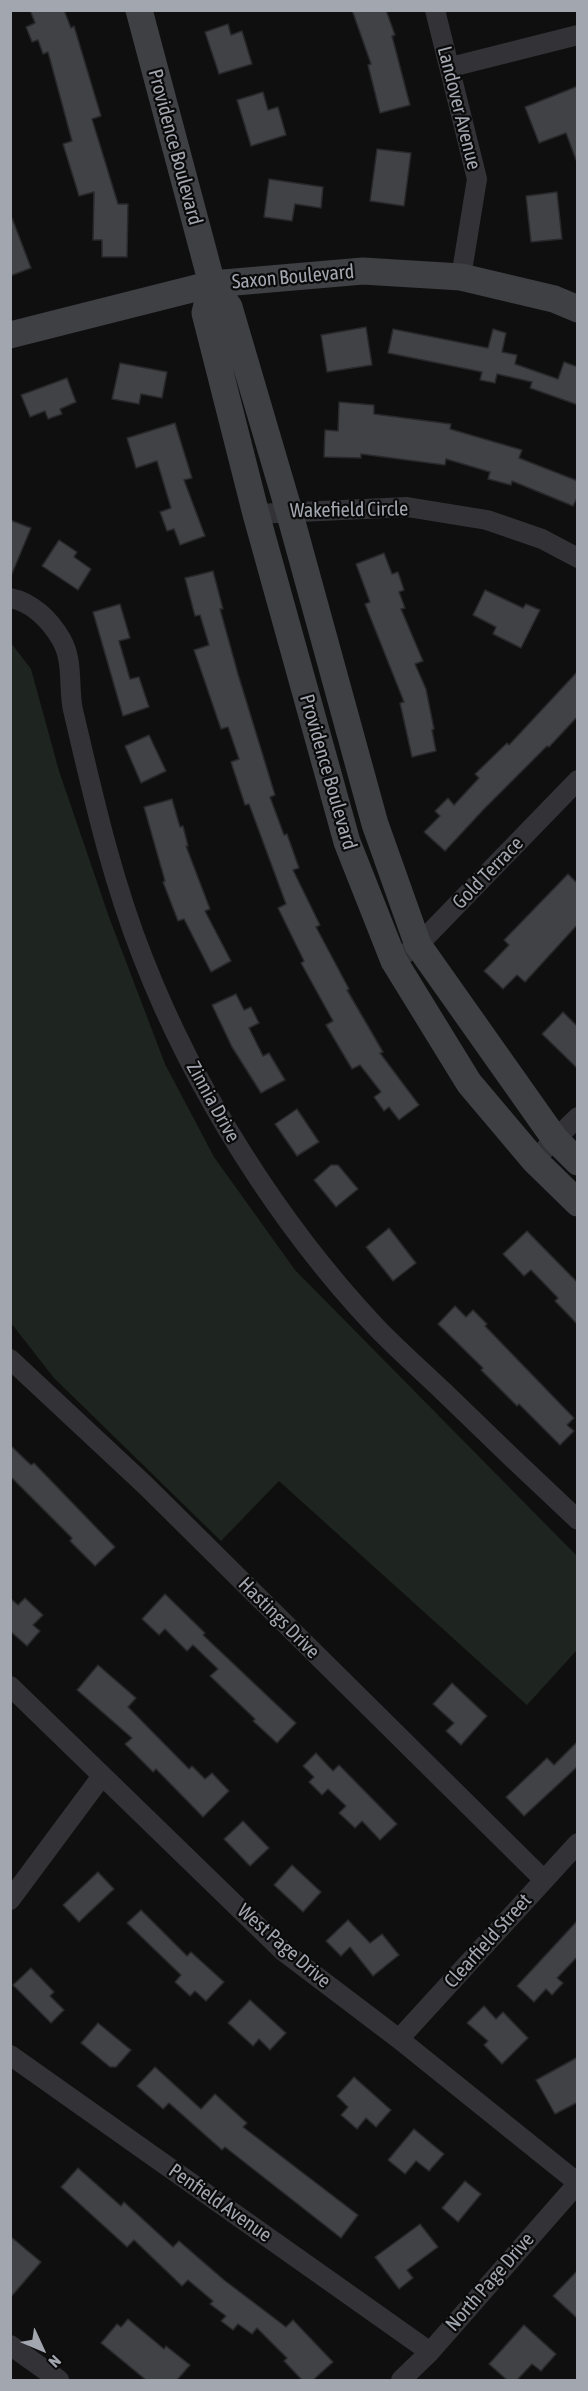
<!DOCTYPE html>
<html>
<head>
<meta charset="utf-8">
<style>
  body { margin:0 }
  #map { position:relative; width:588px; height:2391px; overflow:hidden; background:#0f0f10; font-family:"Asap Condensed",sans-serif }
  canvas { display:block }
  .frame { position:absolute; inset:0; border:12px solid #a2a6af; pointer-events:none }
  .north { position:absolute; left:12px; top:2319px; width:60px; height:60px; -webkit-text-stroke:4px #0a0a0b; paint-order:stroke; rotate:134deg; font-size:16px; font-weight:700; line-height:24px; text-align:center; color:#a2a6af }
  .north::after { content:''; display:block; margin:auto; width:21px; height:27px; background:#a2a6af; clip-path:polygon(50% 0,100% 100%,50% 72%,0 100%) }
</style>
</head>
<body>
<div id="map">
<canvas width="588" height="2391"></canvas>
<div class="frame"></div>
<div class="north">N</div>
</div>
<script>
const g = document.querySelector('canvas').getContext('2d');
g.lineJoin = 'round';
function paint(path, color) { g.fillStyle = color; g.fill(path, 'evenodd'); }
function trace(path, color, width, dash) { g.strokeStyle = color; g.lineWidth = width; g.lineCap = dash ? 'butt' : 'round'; g.setLineDash(dash || []); g.stroke(path); }
function drawText(font, color, halo, rows, align = 'center') {
  g.font = font + ' "Asap Condensed",sans-serif'; g.lineWidth = 4.5; g.setLineDash([]); g.textBaseline = 'middle'; g.strokeStyle = halo; g.fillStyle = color; for (const [text, x, y, turn = 0] of rows) {
    g.save(); g.translate(x, y); g.rotate((+turn || 0) * Math.PI / 180); g.textAlign = isNaN(turn) ? turn : align; if (halo) g.strokeText(text, 0, 0); g.fillText(text, 0, 0); g.restore();
  }
}
const green = new Path2D(`
  M 11,643 L 31,669 L 59,771 L 109,917 L 165,1064 L 214,1157 L 295,1270 L 577,1556 L 577,1650 L 527,1705 L 279,1481 L 221,1541 L 54,1378 L 11,1323 Z`);
const building = new Path2D(`
  M 30,10 L 64,10 L 71,28 L 74,26 L 101,116 L 92,119 L 118,204 L 128,204 L 127,257 L 102,257 L 102,240 L 93,240 L 94,192 L 79,196 L 63,144 L 72,141 L 48,52 L 43,54 L 38,40 L 32,42 L 26,27 L 35,23 Z
  M 352,10 L 386,10 L 395,35 L 392,36 L 410,105 L 380,113 L 368,65 L 371,64 Z
  M 228,24 L 231,35 L 242,31 L 252,64 L 219,74 L 205,32 Z
  M 578,86 L 578,160 L 576,160 L 566,133 L 539,143 L 525,107 Z
  M 263,92 L 268,110 L 278,107 L 286,135 L 251,146 L 237,100 Z
  M 377,149 L 411,153 L 404,206 L 370,201 Z
  M 269,179 L 323,187 L 321,208 L 295,204 L 292,221 L 264,217 Z
  M 557,192 L 562,239 L 531,242 L 526,196 Z
  M 10,218 L 12,218 L 31,268 L 10,276 Z
  M 366,327 L 372,365 L 327,372 L 321,335 Z
  M 393,329 L 488,348 L 493,329 L 506,333 L 502,352 L 517,355 L 515,364 L 558,379 L 564,362 L 578,367 L 578,405 L 530,388 L 532,382 L 497,374 L 495,383 L 480,380 L 482,372 L 388,353 Z
  M 120,363 L 167,372 L 162,398 L 141,394 L 139,404 L 112,399 Z
  M 67,378 L 76,402 L 60,409 L 62,414 L 48,419 L 45,411 L 30,417 L 21,395 Z
  M 339,402 L 374,405 L 374,414 L 451,424 L 450,429 L 522,450 L 519,458 L 578,481 L 578,496 L 573,506 L 512,481 L 511,485 L 488,479 L 490,472 L 446,459 L 445,465 L 361,454 L 361,458 L 324,457 L 325,430 L 338,431 Z
  M 175,423 L 192,478 L 184,480 L 205,536 L 180,545 L 174,529 L 167,531 L 160,512 L 171,508 L 157,461 L 136,468 L 127,438 Z
  M 10,520 L 31,528 L 11,576 L 10,576 Z
  M 59,540 L 77,552 L 74,557 L 91,569 L 78,590 L 42,566 Z
  M 384,553 L 392,574 L 398,572 L 404,590 L 399,592 L 405,608 L 401,609 L 423,661 L 415,664 L 426,689 L 434,729 L 432,730 L 436,751 L 412,757 L 400,703 L 404,702 L 365,604 L 370,602 L 356,564 Z
  M 213,571 L 223,609 L 220,609 L 238,674 L 275,795 L 270,797 L 284,835 L 287,834 L 299,868 L 293,870 L 320,925 L 316,927 L 349,989 L 347,990 L 383,1052 L 380,1053 L 419,1105 L 399,1120 L 389,1107 L 384,1111 L 374,1097 L 381,1092 L 360,1065 L 352,1069 L 326,1025 L 333,1021 L 301,963 L 304,961 L 278,908 L 286,904 L 249,804 L 245,805 L 231,762 L 239,759 L 228,727 L 221,729 L 194,650 L 209,645 L 200,615 L 195,616 L 185,578 Z
  M 485,590 L 523,608 L 526,604 L 540,610 L 521,648 L 493,634 L 496,627 L 473,615 Z
  M 120,604 L 130,638 L 119,641 L 130,679 L 139,677 L 149,707 L 123,716 L 93,612 Z
  M 578,671 L 578,716 L 549,747 L 547,746 L 484,809 L 445,851 L 424,832 L 440,816 L 435,811 L 448,798 L 454,805 L 479,778 L 475,774 L 507,743 L 509,745 Z
  M 149,735 L 166,771 L 141,783 L 125,746 Z
  M 172,799 L 180,827 L 183,826 L 188,846 L 186,846 L 210,909 L 205,911 L 231,961 L 211,972 L 184,919 L 178,921 L 163,882 L 165,881 L 144,807 Z
  M 568,874 L 578,884 L 578,924 L 525,982 L 517,975 L 503,989 L 484,971 L 509,945 L 504,940 Z
  M 236,994 L 244,1010 L 251,1007 L 259,1023 L 249,1028 L 263,1056 L 269,1053 L 285,1080 L 261,1093 L 232,1047 L 212,1005 Z
  M 563,1012 L 578,1027 L 578,1069 L 542,1034 Z
  M 297,1109 L 319,1142 L 297,1156 L 275,1124 Z
  M 331,1165 L 338,1165 L 358,1189 L 336,1207 L 314,1180 Z
  M 389,1228 L 416,1263 L 393,1281 L 366,1247 Z
  M 527,1231 L 578,1283 L 578,1325 L 555,1301 L 558,1298 L 531,1270 L 524,1276 L 503,1254 Z
  M 455,1306 L 466,1317 L 473,1310 L 487,1324 L 485,1326 L 574,1418 L 567,1425 L 574,1431 L 560,1445 L 519,1404 L 517,1406 L 481,1370 L 483,1368 L 438,1324 Z
  M 10,1445 L 31,1465 L 34,1463 L 115,1547 L 95,1566 L 70,1541 L 72,1538 L 10,1476 Z
  M 165,1594 L 205,1633 L 203,1635 L 296,1723 L 277,1743 L 253,1721 L 255,1719 L 210,1676 L 218,1669 L 193,1645 L 187,1651 L 165,1629 L 159,1635 L 142,1619 Z
  M 10,1598 L 18,1605 L 25,1598 L 43,1615 L 33,1625 L 40,1631 L 27,1646 L 10,1631 Z
  M 98,1665 L 136,1698 L 128,1707 L 189,1769 L 192,1766 L 205,1779 L 212,1773 L 229,1791 L 203,1817 L 156,1769 L 153,1772 L 125,1744 L 132,1738 L 77,1690 Z
  M 452,1683 L 487,1716 L 461,1745 L 446,1731 L 454,1723 L 433,1704 Z
  M 578,1741 L 578,1766 L 524,1816 L 506,1797 L 547,1758 L 554,1765 Z
  M 316,1753 L 333,1771 L 339,1765 L 397,1824 L 380,1840 L 362,1821 L 355,1828 L 339,1813 L 346,1806 L 328,1789 L 322,1795 L 309,1782 L 314,1777 L 303,1766 Z
  M 243,1821 L 269,1848 L 250,1866 L 224,1839 Z
  M 292,1865 L 321,1892 L 303,1912 L 274,1885 Z
  M 98,1872 L 114,1889 L 79,1922 L 63,1905 Z
  M 141,1910 L 187,1956 L 191,1952 L 224,1982 L 206,2001 L 195,1991 L 190,1996 L 175,1982 L 181,1975 L 127,1923 Z
  M 348,1920 L 370,1943 L 382,1934 L 399,1955 L 373,1976 L 350,1947 L 341,1956 L 326,1941 Z
  M 578,1920 L 578,1956 L 557,1978 L 563,1983 L 552,1995 L 546,1989 L 534,2002 L 517,1986 Z
  M 31,1968 L 54,1992 L 50,1996 L 64,2010 L 51,2023 L 13,1985 Z
  M 250,2000 L 286,2033 L 270,2050 L 259,2039 L 253,2046 L 228,2023 Z
  M 484,2006 L 496,2019 L 503,2012 L 528,2038 L 502,2064 L 484,2045 L 488,2041 L 467,2023 Z
  M 98,2023 L 131,2050 L 116,2067 L 110,2067 L 81,2043 Z
  M 578,2057 L 578,2102 L 555,2114 L 536,2080 Z
  M 155,2067 L 201,2109 L 215,2094 L 247,2123 L 243,2127 L 358,2215 L 341,2238 L 225,2147 L 222,2150 L 169,2103 L 163,2109 L 137,2086 Z
  M 354,2077 L 391,2110 L 376,2127 L 366,2118 L 357,2129 L 341,2115 L 348,2107 L 337,2096 Z
  M 414,2129 L 444,2154 L 429,2171 L 416,2161 L 405,2174 L 388,2160 Z
  M 78,2168 L 121,2206 L 124,2202 L 173,2247 L 179,2241 L 224,2280 L 286,2327 L 293,2320 L 333,2362 L 313,2380 L 302,2380 L 284,2361 L 287,2358 L 257,2328 L 252,2334 L 238,2324 L 233,2330 L 221,2321 L 226,2316 L 210,2304 L 213,2301 L 188,2280 L 182,2286 L 134,2240 L 127,2247 L 61,2187 Z
  M 465,2181 L 481,2194 L 458,2222 L 442,2208 Z
  M 420,2224 L 438,2247 L 407,2270 L 413,2278 L 399,2289 L 375,2257 Z
  M 10,2236 L 41,2262 L 10,2298 Z
  M 578,2270 L 578,2319 L 553,2296 Z
  M 128,2319 L 164,2349 L 166,2346 L 190,2365 L 177,2380 L 146,2380 L 101,2343 L 117,2324 L 121,2327 Z
  M 524,2325 L 556,2354 L 541,2371 L 532,2364 L 517,2380 L 507,2380 L 489,2364 Z`);
const street = new Path2D(`
  M 435,10 L 477,179 L 461,277
  M 451,67 L 578,35
  M 256,514 L 407,507 L 487,520 L 542,539 L 578,558
  M 10,598 C 32,602 50,620 61,639 C 74,661 68,687 73,710 C 93,795 111,877 143,958 C 194,1089 279,1224 375,1326 C 397,1349 421,1370 444,1392 C 488,1435 533,1478 578,1520
  M 394,961 L 418,945 L 578,780
  M 545,1149 L 578,1117
  M 10,1359 L 145,1485 L 544,1880
  M 10,1686 L 283,1951 L 399,2039 L 578,2183
  M 10,1900 L 102,1776
  M 399,2039 L 578,1843
  M 10,2055 L 430,2352
  M 10,2345 L 59,2380
  M 401,2380 L 430,2352 L 578,2183`);
const secondary = new Path2D(`
  M 139,10 L 212,284 L 229,307 L 289,511 L 375,824 L 418,945 L 555,1139 L 578,1162
  M 212,284 L 205,313 L 256,514 L 347,842 L 394,961 L 469,1083 L 534,1160 L 578,1203
  M 10,335 L 212,284 L 363,271 L 461,277 L 554,299 L 578,309`);
const streetNames = [
  ["Landover Avenue",459,108,76],
  ["Providence Boulevard",175,147,75],
  ["Saxon Boulevard",293,277,-5],
  ["Wakefield Circle",349,510,-1],
  ["Providence Boulevard",328,772,74],
  ["Gold Terrace",488,873,-46],
  ["Zinnia Drive",213,1102,61],
  ["Hastings Drive",279,1618,45],
  ["Clearfield Street",488,1941,-48],
  ["West Page Drive",284,1946,41],
  ["Penfield Avenue",220,2203,35],
  ["North Page Drive",490,2282,-49]
];
paint(green, '#1e241f');
paint(building, '#414245');
trace(building, '#29292c', 1.5);
trace(street, '#333337', 20);
trace(secondary, '#3f4044', 27);
drawText('20px', '#a2a6af', '#0a0a0b', streetNames);
</script>
</body>
</html>
